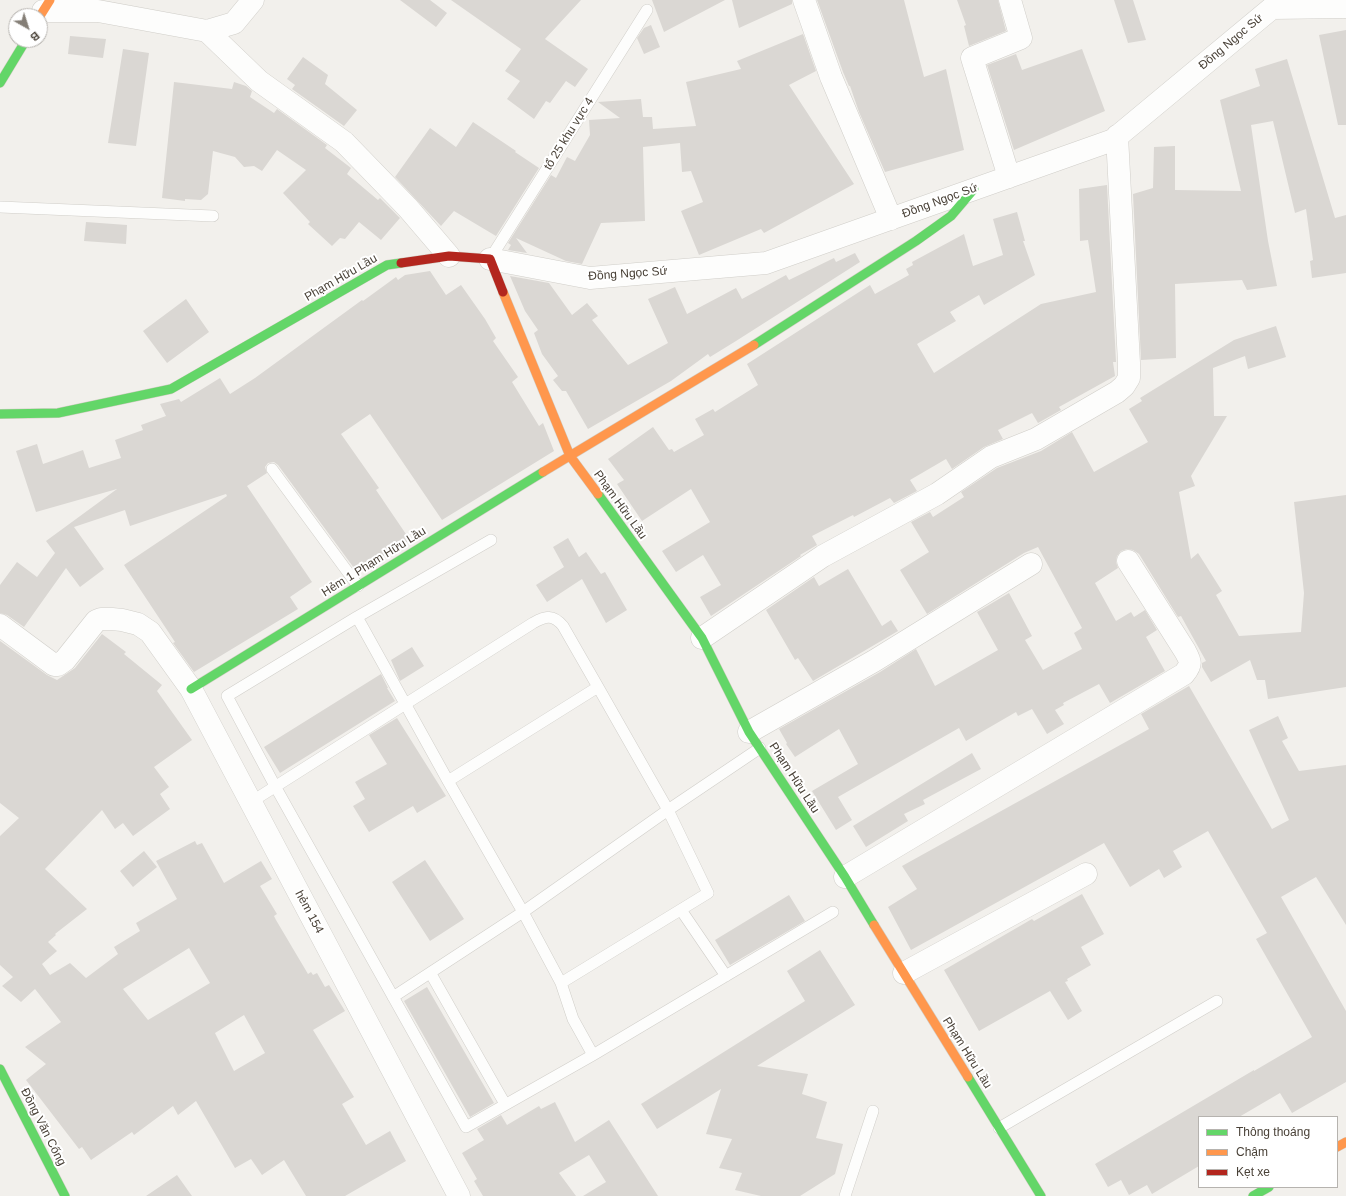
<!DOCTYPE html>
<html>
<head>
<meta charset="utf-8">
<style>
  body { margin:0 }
  #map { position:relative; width:1346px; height:1196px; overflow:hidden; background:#f2f0ec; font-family:Helvetica,sans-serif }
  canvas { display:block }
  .legend { position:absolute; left:1198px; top:1116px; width:140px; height:72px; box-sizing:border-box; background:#fff; border:1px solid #b6b3af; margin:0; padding:5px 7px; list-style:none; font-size:12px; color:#494137 }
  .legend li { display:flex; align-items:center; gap:8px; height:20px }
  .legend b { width:20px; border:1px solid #b6b3af }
  .north { position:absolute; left:8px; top:8px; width:40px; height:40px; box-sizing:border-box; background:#fff; border:1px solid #b6b3af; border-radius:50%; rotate:141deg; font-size:11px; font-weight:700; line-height:16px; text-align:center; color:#494137 }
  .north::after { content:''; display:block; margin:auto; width:14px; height:18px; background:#847e76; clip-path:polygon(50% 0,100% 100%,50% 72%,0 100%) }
</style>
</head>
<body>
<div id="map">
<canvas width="1346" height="1196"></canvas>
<ul class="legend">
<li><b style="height:5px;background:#63d668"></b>Thông thoáng</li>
<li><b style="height:5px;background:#ff974d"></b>Chậm</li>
<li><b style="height:5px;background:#b3261e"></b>Kẹt xe</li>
</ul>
<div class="north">B</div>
</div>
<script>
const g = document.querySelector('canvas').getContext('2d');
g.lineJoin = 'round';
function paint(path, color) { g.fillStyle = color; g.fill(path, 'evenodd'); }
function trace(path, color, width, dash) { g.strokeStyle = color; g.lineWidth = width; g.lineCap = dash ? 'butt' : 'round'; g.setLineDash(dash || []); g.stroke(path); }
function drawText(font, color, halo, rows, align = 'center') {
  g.font = font + ' Helvetica,sans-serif'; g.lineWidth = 4; g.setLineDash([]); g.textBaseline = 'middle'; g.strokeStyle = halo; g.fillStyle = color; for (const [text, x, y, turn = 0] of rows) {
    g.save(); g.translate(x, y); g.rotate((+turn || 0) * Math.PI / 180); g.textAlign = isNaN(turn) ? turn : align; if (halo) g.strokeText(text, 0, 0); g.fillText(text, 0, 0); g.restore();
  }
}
const building = new Path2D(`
  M 400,0 L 430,0 L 447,13 L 436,27 Z
  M 451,0 L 581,0 L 545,39 L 588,69 L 575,87 L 566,81 L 550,103 L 546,101 L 534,119 L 507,99 L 520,81 L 505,71 L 521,49 Z
  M 652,0 L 725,0 L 664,32 Z
  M 732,0 L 792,0 L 792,4 L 739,28 Z
  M 817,0 L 904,0 L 924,77 L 946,69 L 964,150 L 885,172 L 859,112 L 850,86 L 849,86 L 843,72 Z
  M 957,0 L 998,0 L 1006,31 L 969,46 L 964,26 L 966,25 Z
  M 1114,0 L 1133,0 L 1146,40 L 1128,43 Z
  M 651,25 L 660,47 L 644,54 L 637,38 L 644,28 Z
  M 1346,30 L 1346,125 L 1338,125 L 1319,35 Z
  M 803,34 L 816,71 L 789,85 L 854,184 L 764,233 L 761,229 L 699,255 L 681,211 L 703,202 L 691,171 L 682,172 L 680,143 L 643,147 L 645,221 L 601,223 L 582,264 L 566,261 L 516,238 L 527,253 L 508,250 L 511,245 L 508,243 L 551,175 L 556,178 L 567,157 L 575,161 L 590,135 L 589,120 L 620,118 L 598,102 L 641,99 L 643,117 L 652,117 L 653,129 L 696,126 L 686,82 L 741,69 L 737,61 Z
  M 70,36 L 106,39 L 103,58 L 68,54 Z
  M 123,49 L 149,53 L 136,146 L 108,143 Z
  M 1082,49 L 1105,111 L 1014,150 L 987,65 L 1016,54 L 1022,70 Z
  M 303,57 L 328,75 L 325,84 L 357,110 L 344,126 L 292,89 L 295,85 L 287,79 Z
  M 1287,59 L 1335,218 L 1346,215 L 1346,273 L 1312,278 L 1310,261 L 1313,260 L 1306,209 L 1295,213 L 1273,121 L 1251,125 L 1268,241 L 1277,286 L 1247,290 L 1242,280 L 1175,284 L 1176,358 L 1141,360 L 1133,194 L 1153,188 L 1154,147 L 1175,146 L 1175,190 L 1241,191 L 1220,100 L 1260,86 L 1255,69 Z
  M 174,82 L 232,89 L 234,82 L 246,86 L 252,91 L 250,97 L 274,113 L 277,109 L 327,145 L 325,148 L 351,168 L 347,174 L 378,200 L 380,198 L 400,218 L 381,240 L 359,222 L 345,239 L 340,238 L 332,246 L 308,224 L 310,222 L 283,193 L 306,170 L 277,150 L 262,171 L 254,166 L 244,167 L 235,157 L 213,151 L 208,194 L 201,200 L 185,199 L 185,201 L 162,198 Z
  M 473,122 L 516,151 L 515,152 L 539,168 L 496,236 L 454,211 L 441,226 L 395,177 L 430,128 L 456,147 Z
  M 1107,185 L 1116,362 L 1113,362 L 1115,376 L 1059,407 L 1061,410 L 1038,423 L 1032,413 L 998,430 L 1003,439 L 984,447 L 952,469 L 946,459 L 910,480 L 917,491 L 894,503 L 890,498 L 854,517 L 853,515 L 812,536 L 817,545 L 800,555 L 801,556 L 711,616 L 700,597 L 721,585 L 703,555 L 676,572 L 662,551 L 710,522 L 691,489 L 642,521 L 617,484 L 624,480 L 608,459 L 653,427 L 669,450 L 672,449 L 674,452 L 704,435 L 695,419 L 713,409 L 715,412 L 758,385 L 747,364 L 870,285 L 875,294 L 909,275 L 906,269 L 913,265 L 912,262 L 964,234 L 973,266 L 1003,255 L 993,219 L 1017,212 L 1025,241 L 1023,241 L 1035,275 L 984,305 L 979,295 L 950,312 L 956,321 L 917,344 L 934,373 L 1041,304 L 1096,292 L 1088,240 L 1080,241 L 1079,189 Z
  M 86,222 L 127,225 L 126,244 L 84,241 Z
  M 855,253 L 860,262 L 736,341 L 710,357 L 708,354 L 671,381 L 588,429 L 566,391 L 562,391 L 553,380 L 558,376 L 542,354 L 534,333 L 538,330 L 525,311 L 510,276 L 549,283 L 572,315 L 587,303 L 598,316 L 592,320 L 628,365 L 668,343 L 648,299 L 675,287 L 687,314 L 736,288 L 742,299 L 786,275 L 789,280 L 834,258 L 836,262 Z
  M 430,271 L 446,295 L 461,285 L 485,319 L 496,338 L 493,341 L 518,377 L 512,382 L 539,426 L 543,423 L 554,451 L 442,520 L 370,414 L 341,434 L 379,488 L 376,490 L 410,540 L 357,572 L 278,465 L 274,462 L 268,463 L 265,467 L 267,473 L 247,486 L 312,582 L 290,597 L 298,609 L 194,672 L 173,643 L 175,642 L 124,565 L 227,496 L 226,494 L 130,526 L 125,510 L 74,527 L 104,569 L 80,587 L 66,568 L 24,627 L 7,615 L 0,613 L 0,585 L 17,562 L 37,577 L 55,553 L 46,541 L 117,489 L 36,512 L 16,451 L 37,444 L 43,464 L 83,450 L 89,468 L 121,458 L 115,440 L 143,430 L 141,425 L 166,416 L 160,404 L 179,399 L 181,402 L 220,378 L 230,394 L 255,378 L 362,300 L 363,301 L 396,277 L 398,280 L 405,275 Z
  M 186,299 L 209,332 L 167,363 L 143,331 Z
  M 1276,326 L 1286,357 L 1248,369 L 1245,356 L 1213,368 L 1214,416 L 1227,416 L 1191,476 L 1195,486 L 1179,492 L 1191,559 L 1198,553 L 1222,591 L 1216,595 L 1239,636 L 1301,632 L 1304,593 L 1294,502 L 1346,495 L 1346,687 L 1268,699 L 1265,680 L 1257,680 L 1250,660 L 1211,682 L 1202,667 L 1202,663 L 1206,661 L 1181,616 L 1178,617 L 1139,554 L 1133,550 L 1127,549 L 1121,551 L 1117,556 L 1116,562 L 1118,568 L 1095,583 L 1116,621 L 1131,612 L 1134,617 L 1145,610 L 1157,630 L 1146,637 L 1165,671 L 1110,703 L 1099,684 L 1063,703 L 1064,705 L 1055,710 L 1064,724 L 1047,734 L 1032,709 L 1018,716 L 1016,712 L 966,741 L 959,728 L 838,797 L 852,820 L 836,830 L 812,791 L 858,764 L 839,729 L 795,757 L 786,744 L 787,743 L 779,729 L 880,672 L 916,649 L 935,686 L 998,650 L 977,612 L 1009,593 L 1032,636 L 1025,640 L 1043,670 L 1082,649 L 1074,633 L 1082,628 L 1038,547 L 1024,553 L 927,614 L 900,570 L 929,552 L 911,522 L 930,512 L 933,517 L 964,497 L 961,492 L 997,468 L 1041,451 L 1072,432 L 1094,472 L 1148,442 L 1129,409 L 1142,401 L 1140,398 L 1234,340 Z
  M 568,538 L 579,557 L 586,552 L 601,574 L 605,572 L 627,610 L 606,623 L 582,579 L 547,602 L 536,585 L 564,567 L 553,547 Z
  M 848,569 L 882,626 L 891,620 L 898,631 L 813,681 L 798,658 L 795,660 L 766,610 L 814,577 L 819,586 Z
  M 102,634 L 126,652 L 124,654 L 162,685 L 157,691 L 192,740 L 154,767 L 169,787 L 160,794 L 170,809 L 133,836 L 123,823 L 115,829 L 102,810 L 45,869 L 87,909 L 55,934 L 56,935 L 48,942 L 57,951 L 42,964 L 50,975 L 70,963 L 86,978 L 118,954 L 114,947 L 140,931 L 136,923 L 177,899 L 156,861 L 195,841 L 197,845 L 202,843 L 224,883 L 261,861 L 272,879 L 260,886 L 277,914 L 274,916 L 276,920 L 308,974 L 311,972 L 313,975 L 317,973 L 325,987 L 329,985 L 345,1011 L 313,1030 L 354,1097 L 342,1104 L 366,1145 L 390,1131 L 406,1161 L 345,1196 L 306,1196 L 284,1160 L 262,1175 L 251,1159 L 235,1168 L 196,1101 L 178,1115 L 173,1106 L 134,1135 L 132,1132 L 91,1160 L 82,1147 L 79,1149 L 26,1080 L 46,1064 L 25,1047 L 61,1022 L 35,989 L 21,1002 L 2,986 L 13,977 L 0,965 L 0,836 L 19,818 L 0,803 L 0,641 L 47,675 L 57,680 L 75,668 ZM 189,948 L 210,983 L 148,1020 L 123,989 ZM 244,1015 L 265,1053 L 234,1071 L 215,1033 Z
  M 412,647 L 424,666 L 400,681 L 391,660 Z
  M 381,674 L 388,688 L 387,688 L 395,701 L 280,773 L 264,747 Z
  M 1189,686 L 1272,829 L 1289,820 L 1249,730 L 1278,716 L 1288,738 L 1282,741 L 1299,771 L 1346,765 L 1346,925 L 1316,877 L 1281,897 L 1346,1011 L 1346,1082 L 1292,1113 L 1280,1093 L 1239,1117 L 1199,1117 L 1199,1166 L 1152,1194 L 1147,1185 L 1129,1195 L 1121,1180 L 1108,1187 L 1095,1164 L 1254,1070 L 1254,1071 L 1312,1037 L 1256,939 L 1267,933 L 1208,831 L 1173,851 L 1182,867 L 1164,878 L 1159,869 L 1130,887 L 1104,843 L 911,950 L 888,907 L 917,889 L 902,866 L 1149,729 L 1141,714 Z
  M 397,718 L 446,796 L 417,813 L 413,806 L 369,832 L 353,806 L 365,799 L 355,782 L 387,764 L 369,735 Z
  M 972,753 L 981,769 L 923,800 L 925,804 L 904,814 L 908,821 L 866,847 L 853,826 Z
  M 144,851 L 157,867 L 133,887 L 120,871 Z
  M 425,860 L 464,919 L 430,941 L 392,882 Z
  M 1082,894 L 1104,934 L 1081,947 L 1091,965 L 1067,979 L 1068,981 L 1065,982 L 1082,1011 L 1068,1020 L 1050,991 L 979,1031 L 944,970 L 1032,919 L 1034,921 Z
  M 789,895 L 805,921 L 730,965 L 715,940 Z
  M 820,950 L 855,1005 L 757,1066 L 808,1074 L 802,1094 L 827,1102 L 816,1138 L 843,1144 L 835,1174 L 800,1196 L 761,1196 L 735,1190 L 742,1173 L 719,1168 L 732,1139 L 706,1134 L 721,1089 L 657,1129 L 641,1104 L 805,1001 L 787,971 Z
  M 427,987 L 494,1103 L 470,1117 L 404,1001 Z
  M 555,1102 L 575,1142 L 609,1120 L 658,1196 L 583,1196 L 606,1182 L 589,1155 L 559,1173 L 576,1196 L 483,1196 L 474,1181 L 477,1179 L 462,1153 L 484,1140 L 477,1129 L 501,1115 L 507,1125 L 539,1106 L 541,1109 Z
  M 177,1175 L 192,1196 L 146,1196 Z`);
const lane = new Path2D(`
  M 0,207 L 213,216
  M 490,259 L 647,10
  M 272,469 L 358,586
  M 491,540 L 357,617 L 227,696 L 275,786 L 466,1127 L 593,1055 L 833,912
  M 357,617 L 448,781 L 523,912 L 561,983 L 708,893 L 668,810 L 598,687 L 448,781
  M 251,802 L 533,623 C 546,616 553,614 563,626 L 598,687
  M 681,910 L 726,976
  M 431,974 L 505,1104
  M 561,983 L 573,1019 L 593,1055
  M 393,997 L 523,912 L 668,810 L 760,748
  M 999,1128 L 1217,1001
  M 845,1196 L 873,1111`);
const street = new Path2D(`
  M 804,0 L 831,77 L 891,219
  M 43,11 L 98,11 L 207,31 L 234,23 L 253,0
  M 207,31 L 259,81 L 344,142 L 408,208 L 449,256
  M 1009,177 L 972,58 L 1021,38 L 1010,0
  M 490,259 L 590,278 L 766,263 L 1113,140 L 1272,8 L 1346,7
  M 0,625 L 54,665 L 58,665 L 65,660 L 96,621 L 101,619 L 112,619 L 122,620 L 138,624 L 150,632 L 191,689 L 459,1196
  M 702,638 L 823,556 L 937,494 L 991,457 L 1036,439 L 1117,392 L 1124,386 L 1129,378 L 1129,363 L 1117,136
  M 749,732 L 874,661 L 1031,564
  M 845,877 L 1184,674 C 1192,664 1191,662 1185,651 L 1128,561
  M 904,973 L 1086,874`);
const fast = new Path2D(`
  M 0,83 L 26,40
  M 754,345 L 916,241 L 951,216 L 974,189
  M 0,414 L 58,413 L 171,389 L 387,265 L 401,263
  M 598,494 L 702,638 L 749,732 L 845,877 L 874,925
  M 191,689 L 543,472
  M 0,1069 L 65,1196
  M 968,1077 L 1041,1196
  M 1253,1196 L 1269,1187`);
const slow = new Path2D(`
  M 40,16 L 50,0
  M 503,292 L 570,456 L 598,494
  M 543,472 L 754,345
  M 874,925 L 968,1077
  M 1337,1147 L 1346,1142`);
const jam = new Path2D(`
  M 401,263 L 449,256 L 490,259 L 503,292`);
const streetNames = [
  ["Đồng Ngọc Sứ",1231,42,-40],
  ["tổ 25 khu vực 4",569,134,-58],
  ["Đồng Ngọc Sứ",940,201,-20],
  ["Đồng Ngọc Sứ",628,274,-4],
  ["Phạm Hữu Lầu",341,278,-30],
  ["Phạm Hữu Lầu",620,505,54],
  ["Hẻm 1 Phạm Hữu Lầu",374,562,-32],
  ["Phạm Hữu Lầu",794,778,57],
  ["hẻm 154",309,912,62],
  ["Phạm Hữu Lầu",967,1053,58],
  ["Đồng Văn Cống",43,1127,63]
];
paint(building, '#dad7d3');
trace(lane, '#d0cec9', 12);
trace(street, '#d0cec9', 23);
trace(fast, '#d2ccc3', 10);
trace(slow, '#d2ccc3', 10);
trace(jam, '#d2ccc3', 10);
trace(lane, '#fdfdfc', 11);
trace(street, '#fdfdfc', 22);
trace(fast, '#63d668', 9);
trace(slow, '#ff974d', 9);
trace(jam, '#b3261e', 9);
drawText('12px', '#494137', '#fff', streetNames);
</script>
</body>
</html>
